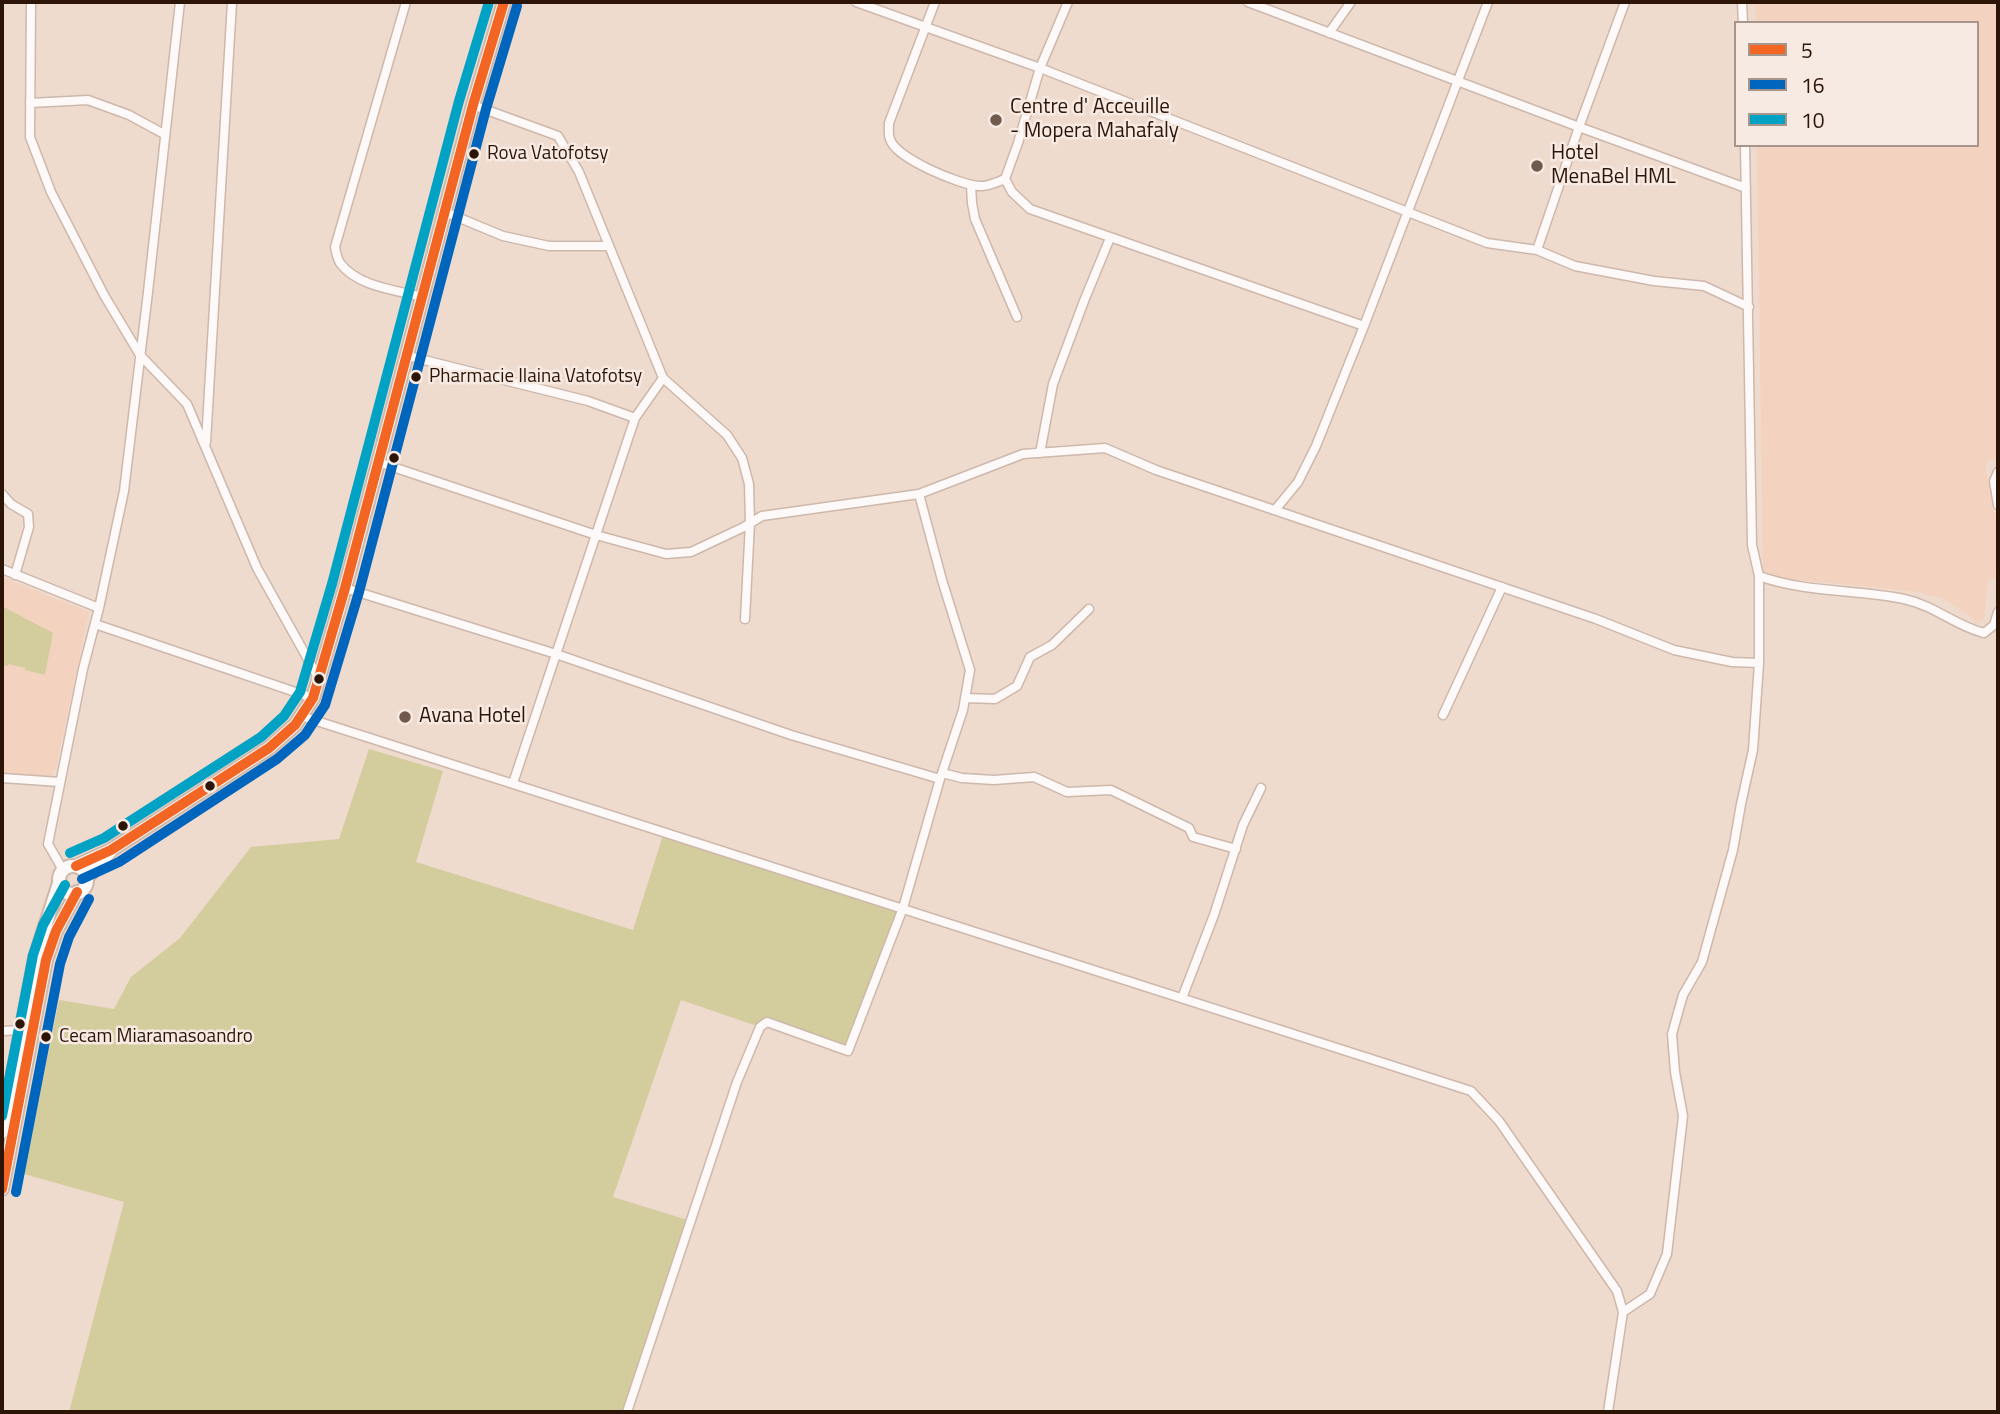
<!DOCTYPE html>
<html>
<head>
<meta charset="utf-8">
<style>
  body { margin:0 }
  #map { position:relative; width:2000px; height:1414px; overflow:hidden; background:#efdace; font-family:"Titillium Web",sans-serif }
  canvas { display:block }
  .frame { position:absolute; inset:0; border:4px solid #2c1507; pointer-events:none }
  .legend { position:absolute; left:1734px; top:21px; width:245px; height:126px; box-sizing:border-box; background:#f7eae2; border:2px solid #a6958a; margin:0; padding:9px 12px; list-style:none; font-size:21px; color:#2c1507 }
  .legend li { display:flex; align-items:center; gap:14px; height:35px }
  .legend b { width:35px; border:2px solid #a6958a }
</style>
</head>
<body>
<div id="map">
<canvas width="2000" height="1414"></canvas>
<div class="frame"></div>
<ul class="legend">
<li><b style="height:9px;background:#f26522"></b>5</li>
<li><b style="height:9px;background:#0065bd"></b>16</li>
<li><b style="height:9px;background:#02a2c4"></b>10</li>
</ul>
</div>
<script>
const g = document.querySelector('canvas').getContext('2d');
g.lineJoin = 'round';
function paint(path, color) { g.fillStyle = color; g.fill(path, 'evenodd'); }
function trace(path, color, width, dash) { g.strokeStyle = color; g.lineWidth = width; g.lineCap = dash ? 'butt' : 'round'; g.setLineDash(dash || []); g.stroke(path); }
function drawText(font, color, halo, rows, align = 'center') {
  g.font = font + ' "Titillium Web",sans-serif'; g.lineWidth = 5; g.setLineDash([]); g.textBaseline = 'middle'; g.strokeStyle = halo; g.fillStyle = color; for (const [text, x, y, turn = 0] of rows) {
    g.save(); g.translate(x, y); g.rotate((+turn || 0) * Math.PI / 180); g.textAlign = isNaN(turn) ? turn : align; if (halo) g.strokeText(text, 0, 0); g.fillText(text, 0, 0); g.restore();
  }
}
const built = new Path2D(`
  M 1755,2 L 1998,2 L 1998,459 L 1990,459 L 1985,466 L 1998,530 L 1995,577 L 1988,580 L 1984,619 L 1976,624 L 1968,615 L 1945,599 L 1918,592 L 1780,578 L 1763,571 L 1757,145 L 1977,145 L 1977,23 L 1756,23 Z
  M 2,577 L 89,612 L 56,768 L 50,779 L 2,775 Z`);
const green = new Path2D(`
  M 2,606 L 53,633 L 45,675 L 25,670 L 25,668 L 8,664 L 8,666 L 2,665 Z
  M 369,749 L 443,771 L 416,862 L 633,930 L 664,832 L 903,908 L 848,1051 L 767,1022 L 760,1027 L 681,1000 L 613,1197 L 691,1221 L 627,1412 L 69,1412 L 124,1202 L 24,1174 L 59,1000 L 114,1009 L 131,977 L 180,938 L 251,847 L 339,839 Z`);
const minor = new Path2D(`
  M 31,2 L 30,137 L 51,192 L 104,295 L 140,355 L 187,404 L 257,568 L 319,679
  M 406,2 L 335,247 C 336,252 337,258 340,263 C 358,287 396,290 423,297
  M 856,2 L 1040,68 L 1487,243 L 1537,250 L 1575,266 L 1654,281 L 1704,286 L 1749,307
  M 935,2 L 889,123 C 889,128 888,135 890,139 C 895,158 960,185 979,186 C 987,187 997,182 1005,179
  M 1068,2 L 1040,68 L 1018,143 L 1005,179 L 1012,192 L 1030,209 L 1364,326
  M 1248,2 L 1579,127 L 1746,188
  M 1742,2 L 1743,23
  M 1329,33 L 1351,2
  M 30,103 L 88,100 L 129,115 L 164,134
  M 473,105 L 558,136 L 579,172 L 663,378 L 727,435 L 742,458 L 749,484 L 750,523 L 745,619
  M 971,185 L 972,203 L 975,219 L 1017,317
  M 445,212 L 503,236 L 549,246 L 609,246
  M 1537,250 L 1579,127 L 1625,2
  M 408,356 L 588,401 L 635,418
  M 206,442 L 232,2
  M 1040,453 L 1053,384 L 1084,301 L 1110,238
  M 378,462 L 596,535 L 666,554 L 691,552 L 744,527 L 762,516 L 919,494 L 1023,454 L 1105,448 L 1156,470 L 1596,619 L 1674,650 L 1732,662 L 1759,663
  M 1998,472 L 1994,481 L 1998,505
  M 2,494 L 11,504 L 28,514 L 29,527 L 15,575
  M 1275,510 L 1298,482 L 1316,446 L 1364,326 L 1488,2
  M 2,569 L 99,608
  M 1759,576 C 1806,593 1856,589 1904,599 C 1936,606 1955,626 1984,633 L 1994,625 L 1998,612
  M 345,588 L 556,654 L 791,735 L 940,779
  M 95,624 L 313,698
  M 965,698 L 995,699 L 1017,686 L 1030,657 L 1052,645 L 1089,609
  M 1443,715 L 1502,587
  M 301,716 L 1471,1091 L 1499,1121 L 1617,1291 L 1623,1312 L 1608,1412
  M 942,773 L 962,778 L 994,780 L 1034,777 L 1067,792 L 1111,790 L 1189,828 L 1193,837 L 1236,849
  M 2,778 L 60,782
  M 513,783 L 635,418 L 663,378
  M 63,870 L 48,844 L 83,669 L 99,608 L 124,491 L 148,292 L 180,2
  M 1182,998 L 1214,915 L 1243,825 L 1261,788
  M 2,1031 L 22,1030
  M 1623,1312 L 1650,1294 L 1667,1254 L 1683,1116 L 1675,1072 L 1672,1034 L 1683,995 L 1702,962 L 1733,850 L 1741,804 L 1753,750 L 1759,663 L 1759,576 L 1752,545 L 1745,145
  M 627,1412 L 737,1082 L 760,1027 L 767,1022 L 848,1051 L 903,908 L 940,779 L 963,710 L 970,670 L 942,580 L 919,494`);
const primary = new Path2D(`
  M 76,866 L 111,850 L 269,748 L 295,725 L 313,698 L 345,588 L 473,105 L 504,2
  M59 880a14 14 0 1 1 28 0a14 14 0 1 1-28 0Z
  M 86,879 L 111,851
  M 2,1132 L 35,958 L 59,883
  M 2,1189 L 46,960 L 56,931 L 77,892`);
const bus1 = new Path2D(`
  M 76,866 L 111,850 L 269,748 L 295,725 L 313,698 L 345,588 L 473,105 L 504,2
  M 2,1189 L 46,960 L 56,931 L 77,892`);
const bus2 = new Path2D(`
  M 82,879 L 119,862 L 277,759 L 305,735 L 325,705 L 359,592 L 486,109 L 517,6
  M 16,1192 L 60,964 L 69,937 L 89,899`);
const bus3 = new Path2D(`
  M 70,853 L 104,838 L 261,737 L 284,716 L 300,692 L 332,584 L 459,101 L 489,2
  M 2,1116 L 33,955 L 43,925 L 65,885`);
const markers = [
  [996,120,7,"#705a4d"],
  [474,154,6,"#2c1507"],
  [1537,166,7,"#705a4d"],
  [416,377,6,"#2c1507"],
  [394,458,6,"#2c1507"],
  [319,679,6,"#2c1507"],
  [405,717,7,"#705a4d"],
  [210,786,6,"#2c1507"],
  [123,826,6,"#2c1507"],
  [20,1024,6,"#2c1507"],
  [46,1037,6,"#2c1507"]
];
const busNames = [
  ["Rova Vatofotsy",487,154],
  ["Pharmacie Ilaina Vatofotsy",429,377],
  ["Cecam Miaramasoandro",59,1037]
];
const poiNames = [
  ["Centre d' Acceuille",1010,108],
  ["- Mopera Mahafaly",1010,132],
  ["Hotel",1551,154],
  ["MenaBel HML",1551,178],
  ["Avana Hotel",419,717]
];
paint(built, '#f4d2c0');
paint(green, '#d3cc9c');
trace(minor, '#cdb8ab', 11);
trace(primary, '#cdb8ab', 16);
trace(minor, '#fdf9f8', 8);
trace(primary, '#fdf9f8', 12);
trace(bus1, '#f26522', 10);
trace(bus2, '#0065bd', 10);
trace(bus3, '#02a2c4', 10);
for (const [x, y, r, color] of markers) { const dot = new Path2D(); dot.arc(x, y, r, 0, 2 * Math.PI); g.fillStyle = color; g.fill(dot); trace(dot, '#f7eae2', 2.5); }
drawText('19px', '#2c1507', '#f7eae2', busNames, 'left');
drawText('21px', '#2c1507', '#f7eae2', poiNames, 'left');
</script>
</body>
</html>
